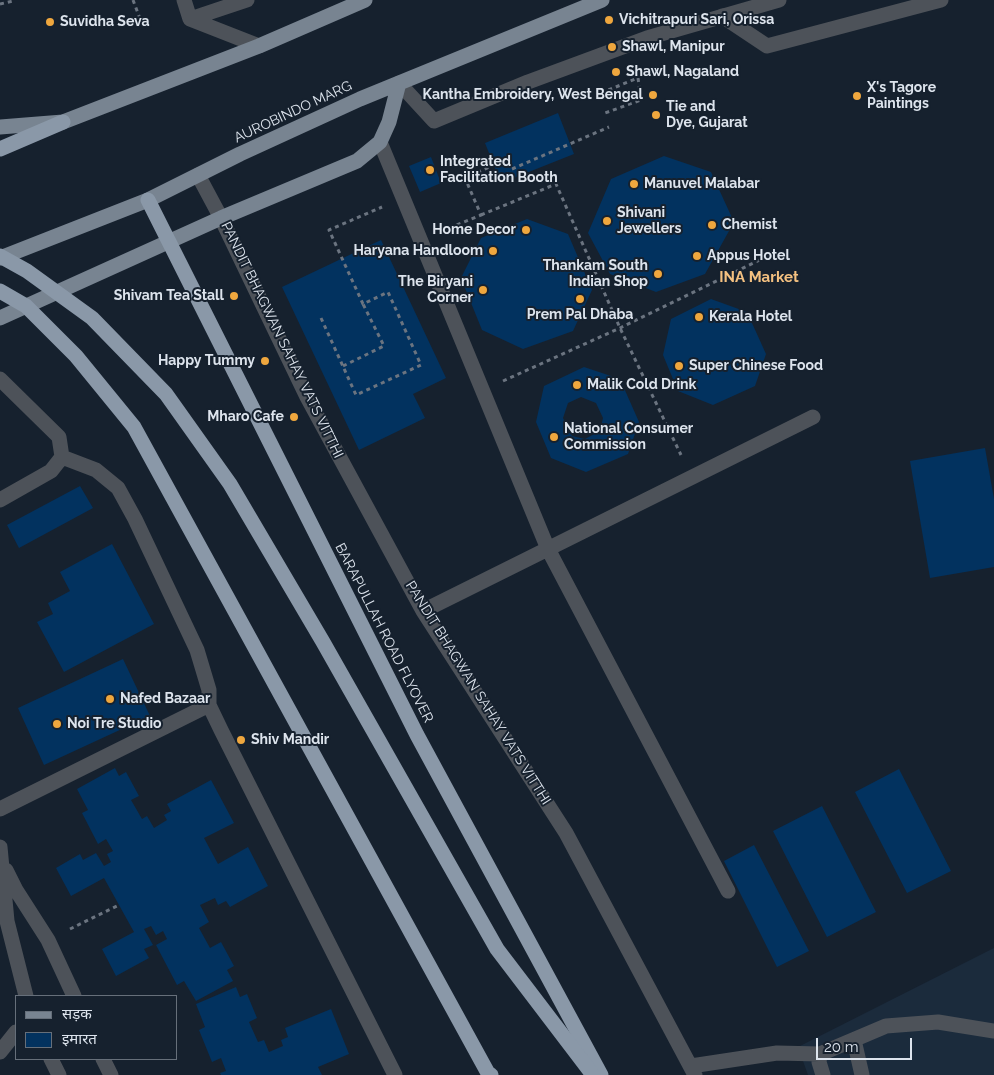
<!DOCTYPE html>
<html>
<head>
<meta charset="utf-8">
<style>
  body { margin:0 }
  #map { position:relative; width:994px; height:1075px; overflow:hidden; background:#16212e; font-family:Raleway,"Noto Sans Devanagari",sans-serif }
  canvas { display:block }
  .legend { position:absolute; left:15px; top:995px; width:162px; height:65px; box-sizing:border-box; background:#16212e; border:1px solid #666f7a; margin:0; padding:6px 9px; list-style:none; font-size:15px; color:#dde4ed }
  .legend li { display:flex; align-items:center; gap:10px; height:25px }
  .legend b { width:25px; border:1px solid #666f7a }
  .scale { position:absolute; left:816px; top:1038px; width:96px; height:22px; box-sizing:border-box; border:2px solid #dde4ed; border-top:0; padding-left:6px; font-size:15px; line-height:18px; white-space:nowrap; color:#dde4ed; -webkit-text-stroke:4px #16212e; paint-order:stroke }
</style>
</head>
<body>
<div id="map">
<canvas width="994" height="1075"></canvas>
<ul class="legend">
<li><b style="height:6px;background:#788491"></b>सड़क</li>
<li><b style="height:14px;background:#02325f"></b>इमारत</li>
</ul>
<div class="scale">20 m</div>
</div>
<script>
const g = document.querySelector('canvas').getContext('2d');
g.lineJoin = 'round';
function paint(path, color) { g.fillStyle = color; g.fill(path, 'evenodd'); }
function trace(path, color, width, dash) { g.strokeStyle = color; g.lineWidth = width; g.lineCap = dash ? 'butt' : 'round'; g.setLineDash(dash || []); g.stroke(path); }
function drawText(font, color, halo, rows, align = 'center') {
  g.font = font + ' Raleway,sans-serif'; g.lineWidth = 4; g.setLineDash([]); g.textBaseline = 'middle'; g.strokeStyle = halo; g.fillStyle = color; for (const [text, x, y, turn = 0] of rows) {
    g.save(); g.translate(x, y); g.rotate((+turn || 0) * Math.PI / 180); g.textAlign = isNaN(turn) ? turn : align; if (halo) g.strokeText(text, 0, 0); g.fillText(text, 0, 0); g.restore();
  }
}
const built = new Path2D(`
  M 994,948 L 994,1075 L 808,1075 L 798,1047 Z`);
const building = new Path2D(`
  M 558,113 L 574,154 L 501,183 L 485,143 Z
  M 664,156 L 711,172 L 734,222 L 705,274 L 656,292 L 610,274 L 588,233 L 611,179 Z
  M 431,157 L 441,183 L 420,192 L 409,166 Z
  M 527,219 L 568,234 L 592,290 L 573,331 L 523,349 L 482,330 L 461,278 L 481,238 Z
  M 381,240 L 446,378 L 413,394 L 425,418 L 359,450 L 282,287 Z
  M 711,299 L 747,312 L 766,354 L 755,386 L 713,405 L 678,391 L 663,355 L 671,319 Z
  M 584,367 L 620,379 L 639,422 L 628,454 L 586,472 L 551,458 L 536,422 L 544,386 ZM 581,397 L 596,403 L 603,418 L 600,431 L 585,439 L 572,436 L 563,418 L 568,403 Z
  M 985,448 L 994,499 L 994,567 L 930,578 L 910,461 Z
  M 80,486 L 93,508 L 19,548 L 7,525 Z
  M 112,544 L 154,624 L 64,672 L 37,622 L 53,614 L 48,603 L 70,591 L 60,572 Z
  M 123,659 L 150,716 L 44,765 L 18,708 Z
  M 115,768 L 119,776 L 126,772 L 139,796 L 131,800 L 142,819 L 147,816 L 154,828 L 167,820 L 164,815 L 171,811 L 167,804 L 211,780 L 234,823 L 204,838 L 218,864 L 248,847 L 268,886 L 230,907 L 226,901 L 218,905 L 215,898 L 200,905 L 209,922 L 199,928 L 210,948 L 221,942 L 234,966 L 227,970 L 233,981 L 196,1001 L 184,981 L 177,985 L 156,945 L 167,939 L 163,931 L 156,935 L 151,926 L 144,929 L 153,945 L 144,949 L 149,958 L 116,976 L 102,949 L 134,932 L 104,878 L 71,896 L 56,868 L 80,854 L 83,860 L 96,853 L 104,866 L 111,862 L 107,854 L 113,851 L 106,839 L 98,844 L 82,813 L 88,810 L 77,789 Z
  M 899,769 L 951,871 L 907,893 L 855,792 Z
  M 822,806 L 876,912 L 827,937 L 773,831 Z
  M 754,845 L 809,951 L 777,967 L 724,861 Z
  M 236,987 L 240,997 L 247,994 L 257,1018 L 249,1022 L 258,1042 L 264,1040 L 269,1052 L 283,1046 L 281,1040 L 288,1037 L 285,1028 L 331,1009 L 349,1054 L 318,1067 L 322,1075 L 221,1075 L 220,1073 L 226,1071 L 221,1058 L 212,1062 L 199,1030 L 205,1027 L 196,1004 Z`);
const path = new Path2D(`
  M 133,0 L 142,24
  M 0,4 L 13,1
  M 601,93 L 638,78 L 641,100 L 605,113
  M 512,169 L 609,127
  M 481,215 L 556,184 L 620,328 L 681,455
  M 442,231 L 481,215 L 465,178 L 494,165
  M 321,318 L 356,395 L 421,365 L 388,292 L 363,304 L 329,230 L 382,207
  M 343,366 L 384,346 L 363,304
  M 503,381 L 620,328 L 774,253
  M 70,929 L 119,905`);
const minor = new Path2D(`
  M 184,0 L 190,19 L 259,46
  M 722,16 L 767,46 L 941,0
  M 190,19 L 247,0
  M 399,83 L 434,121 L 528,82 L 647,38 L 779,0
  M 380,142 L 548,549 L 728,891
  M 198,175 L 221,218 L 307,397 L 423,611 L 566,833 L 695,1075
  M 0,379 L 59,437 L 62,457 L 51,471 L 0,500
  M 62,457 L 96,470 L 118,488 L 135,519 L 197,650 L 209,690 L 209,705 L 221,730 L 395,1075
  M 423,611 L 813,417
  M 0,809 L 209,705
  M 0,847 L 7,921 L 26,996
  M 6,870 L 16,890 L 48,940 L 74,996
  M 854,1040 L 862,1075
  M 0,1052 L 16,1032
  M 51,1059 L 59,1075
  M 103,1059 L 111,1075
  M 691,1066 L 777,1053 L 820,1054
  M 823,1075 L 819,1062 L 820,1054 L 886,1026 L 938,1022 L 994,1031`);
const major = new Path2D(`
  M 0,127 L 63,122 L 259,46 L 365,0
  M 0,258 L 148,200 L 240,154 L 360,99 L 602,0
  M 0,318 L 221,218 L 357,161 L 380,142 L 389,122 L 399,83`);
const highway = new Path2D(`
  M 0,149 L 63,122
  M 148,200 L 417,735 L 601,1075
  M 0,291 L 26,306 L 76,356 L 134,427 L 488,1073 L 491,1075`);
const highwayBridge = new Path2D(`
  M 0,256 L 27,271 L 92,318 L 166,394 L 230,484 L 323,642 L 497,949 L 593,1075`);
const markers = [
  [609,20,5,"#efa73e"],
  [50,22,5,"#efa73e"],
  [612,47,5,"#efa73e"],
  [616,72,5,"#efa73e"],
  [653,95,5,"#efa73e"],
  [857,96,5,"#efa73e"],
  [656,115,5,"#efa73e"],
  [430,170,5,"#efa73e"],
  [634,184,5,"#efa73e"],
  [607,221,5,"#efa73e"],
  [712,225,5,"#efa73e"],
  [526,230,5,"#efa73e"],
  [493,251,5,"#efa73e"],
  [697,256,5,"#efa73e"],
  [658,274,5,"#efa73e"],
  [483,290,5,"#efa73e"],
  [234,296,5,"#efa73e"],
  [580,299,5,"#efa73e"],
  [699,317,5,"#efa73e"],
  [265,361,5,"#efa73e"],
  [679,366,5,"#efa73e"],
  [577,385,5,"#efa73e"],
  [294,417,5,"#efa73e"],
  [554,437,5,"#efa73e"],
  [110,699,5,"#efa73e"],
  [57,724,5,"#efa73e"],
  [241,740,5,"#efa73e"]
];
const poiNames = [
  ["Vichitrapuri Sari, Orissa",619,20],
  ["Suvidha Seva",60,22],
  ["Shawl, Manipur",622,47],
  ["Shawl, Nagaland",626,72],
  ["X's Tagore",867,88],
  ["Paintings",867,104],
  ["Kantha Embroidery, West Bengal",643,95,"right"],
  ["Tie and",666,107],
  ["Dye, Gujarat",666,123],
  ["Integrated",440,162],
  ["Facilitation Booth",440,178],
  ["Manuvel Malabar",644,184],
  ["Shivani",617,213],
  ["Jewellers",617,229],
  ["Chemist",722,225],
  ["Home Decor",516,230,"right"],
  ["Haryana Handloom",483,251,"right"],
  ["Appus Hotel",707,256],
  ["Thankam South",648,266,"right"],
  ["Indian Shop",648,282,"right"],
  ["The Biryani",473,282,"right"],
  ["Corner",473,298,"right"],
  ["Shivam Tea Stall",224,296,"right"],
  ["Prem Pal Dhaba",580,315,"center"],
  ["Kerala Hotel",709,317],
  ["Happy Tummy",255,361,"right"],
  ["Super Chinese Food",689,366],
  ["Malik Cold Drink",587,385],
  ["Mharo Cafe",284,417,"right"],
  ["National Consumer",564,429],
  ["Commission",564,445],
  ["Nafed Bazaar",120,699],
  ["Noi Tre Studio",67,724],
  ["Shiv Mandir",251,740]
];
const streetNames = [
  ["AUROBINDO MARG",293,112,-25],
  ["PANDIT BHAGWAN SAHAY VATS VITTHI",282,340,64],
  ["BARAPULLAH ROAD FLYOVER",384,633,63],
  ["PANDIT BHAGWAN SAHAY VATS VITTHI",478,693,58]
];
const neighbourhoodNames = [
  ["INA Market",759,277]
];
paint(built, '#1b2b3c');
paint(building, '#02325f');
trace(path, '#6b7480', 3, [4, 4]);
trace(minor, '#4d5259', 15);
trace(major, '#788491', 15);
trace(highway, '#8a98a8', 15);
trace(highwayBridge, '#8a98a8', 15);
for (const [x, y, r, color] of markers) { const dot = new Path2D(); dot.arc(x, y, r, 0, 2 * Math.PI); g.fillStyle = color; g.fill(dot); trace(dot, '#16212e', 2); }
drawText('bold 14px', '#dde4ed', '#16212e', poiNames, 'left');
drawText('14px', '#dde4ed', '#16212e', streetNames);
drawText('bold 15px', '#f4c181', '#16212e', neighbourhoodNames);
</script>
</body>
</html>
